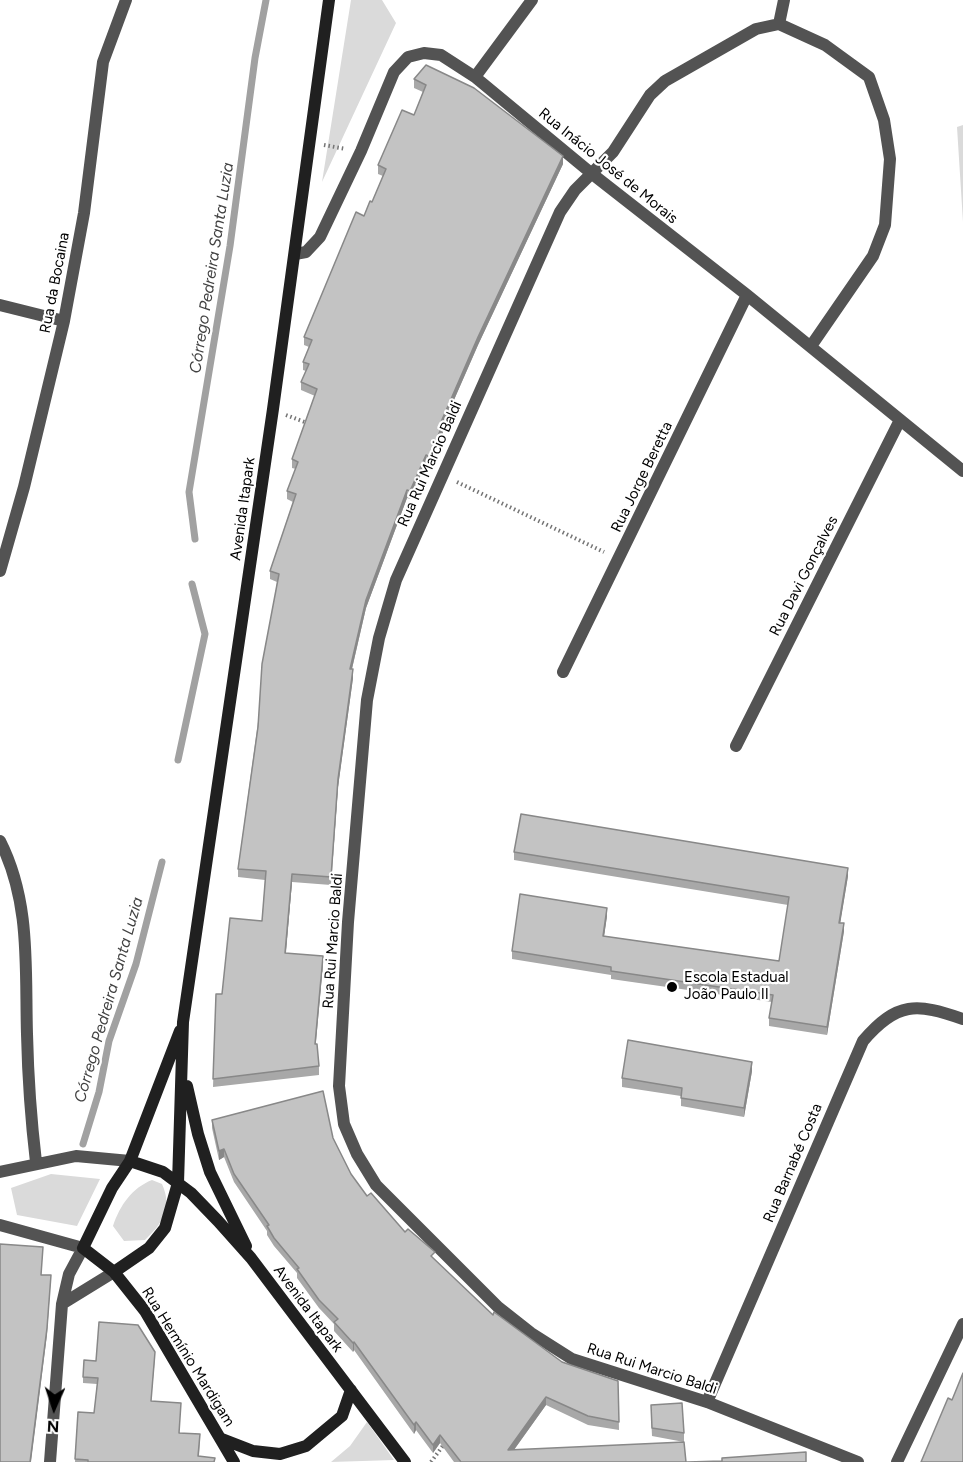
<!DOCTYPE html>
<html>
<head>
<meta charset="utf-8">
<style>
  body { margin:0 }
  #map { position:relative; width:963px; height:1462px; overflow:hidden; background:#fff; font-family:Figtree,sans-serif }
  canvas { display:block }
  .north { position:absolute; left:24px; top:1378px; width:60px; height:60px; -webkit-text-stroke:4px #fff; paint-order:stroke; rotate:183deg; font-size:16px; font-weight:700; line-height:24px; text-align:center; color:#000 }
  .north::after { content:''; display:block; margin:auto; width:21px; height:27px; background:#000; clip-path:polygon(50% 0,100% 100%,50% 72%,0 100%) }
</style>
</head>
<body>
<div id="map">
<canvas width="963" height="1462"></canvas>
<div class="north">N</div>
</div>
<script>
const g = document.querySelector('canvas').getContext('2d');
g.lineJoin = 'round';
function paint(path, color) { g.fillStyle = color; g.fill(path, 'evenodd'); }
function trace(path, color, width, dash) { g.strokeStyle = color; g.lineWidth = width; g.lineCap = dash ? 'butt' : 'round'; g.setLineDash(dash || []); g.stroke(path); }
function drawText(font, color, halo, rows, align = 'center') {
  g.font = font + ' Figtree,sans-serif'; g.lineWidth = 4.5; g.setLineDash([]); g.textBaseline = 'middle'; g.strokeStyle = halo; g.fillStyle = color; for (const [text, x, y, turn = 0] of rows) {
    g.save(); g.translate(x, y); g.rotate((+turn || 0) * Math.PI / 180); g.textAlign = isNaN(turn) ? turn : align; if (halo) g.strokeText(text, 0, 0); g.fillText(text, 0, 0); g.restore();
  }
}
const green = new Path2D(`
  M 351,0 L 382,0 L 396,23 L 322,182 Z
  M 963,125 L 963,222 L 957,127 Z
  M 51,1174 L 100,1179 L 77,1226 L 17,1215 L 11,1188 Z
  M 152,1180 L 162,1184 C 173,1208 162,1224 145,1240 L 124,1241 L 113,1226 C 120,1205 132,1188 152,1180 Z
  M 367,1422 L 394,1460 L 331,1462 L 350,1446 Z`);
const stream = new Path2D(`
  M 195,539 L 189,492 L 230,246 L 255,58 L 266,0
  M 178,760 L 205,634 L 192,584
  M 83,1144 L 99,1092 L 109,1041 L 136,964 L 162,862`);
const path = new Path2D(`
  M 324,145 L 346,149
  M 286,415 L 310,424
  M 457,482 L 604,552
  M 431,1462 L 445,1443`);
const street = new Path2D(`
  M 784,0 L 779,24 L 825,45 L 869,77 L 884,120 L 890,159 L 885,225 L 873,256 L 811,346
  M 779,24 L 756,29 L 665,81 L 650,95 L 613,152 L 575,190 L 560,212 L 396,580 L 379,638 L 367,700 L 348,922 L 339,1086 L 344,1124 L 357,1154 L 376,1185 L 498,1307 L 531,1333 L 572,1359 L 707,1402 L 858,1462
  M 475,77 L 532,0
  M 295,254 L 306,252 L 320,237 L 361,151 L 394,72 L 408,57 L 424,53 L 441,55 L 475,77 L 591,173 L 747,295 L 963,471
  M 0,305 L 64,321
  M 0,571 L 24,487 L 64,321 L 84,213 L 103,62 L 126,0
  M 563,672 L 747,295
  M 736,746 L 900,420
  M 0,841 C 31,902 25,968 27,1034 C 28,1078 31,1120 36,1162
  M 0,1172 L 76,1156 L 130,1161
  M 0,1225 L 83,1248 L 69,1274 L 62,1304 L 50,1462
  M 62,1304 L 114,1272
  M 707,1402 L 863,1041 C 897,1001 917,1003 963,1019
  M 897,1462 L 963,1324`);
const secondary = new Path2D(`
  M 180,1031 L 130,1161 L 112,1188 L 83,1248 L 114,1272 L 145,1311 L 234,1462
  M 187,1086 L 198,1134 L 210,1172 L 246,1246
  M 130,1161 L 163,1172 L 191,1193 L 218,1221 L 251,1258 L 405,1462
  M 114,1272 L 149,1248 L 165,1228 L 178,1183 L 183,1022 L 273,409 L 329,0
  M 222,1439 L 253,1451 L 280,1454 L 306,1446 L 342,1416 L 351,1390`);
const wall = new Path2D(`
  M 426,65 L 563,164 L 478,345 L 443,425 L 443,432 L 430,465 L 426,463 L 410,499 L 407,498 L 366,608 L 352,669 L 353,678 L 338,787 L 331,885 L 292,882 L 286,953 L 323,964 L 315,1044 L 319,1066 L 319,1075 L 213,1087 L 216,994 L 222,994 L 262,921 L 265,880 L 238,877 L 238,869 L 277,582 L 270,579 L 270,571 L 293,502 L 287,499 L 287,491 L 296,469 L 292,468 L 292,459 L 315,396 L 301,390 L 301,382 L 306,371 L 303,370 L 303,362 L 309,347 L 304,345 L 304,337 L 364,216 L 372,202 L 383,176 L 378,174 L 378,165 L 414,115 L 423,92 L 414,88 L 414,79 Z
  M 514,852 L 848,876 L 840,923 L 844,931 L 827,1035 L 769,1026 L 769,1018 L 772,1002 L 611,979 L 611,975 L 512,959 L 512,951 L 607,916 L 604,936 L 779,961 L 788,905 L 514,860 Z
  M 752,1071 L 744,1117 L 681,1106 L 681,1096 L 622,1087 L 622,1078 Z
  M 212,1120 L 333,1138 L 351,1174 L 367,1196 L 405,1232 L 493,1315 L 562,1362 L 618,1381 L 619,1430 L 588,1425 L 546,1405 L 514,1450 L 686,1462 L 454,1462 L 440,1443 L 433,1453 L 416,1430 L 414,1434 L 354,1350 L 353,1352 L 334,1331 L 334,1324 L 319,1308 L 297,1278 L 297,1273 L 274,1246 L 267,1235 L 267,1231 L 234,1182 L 224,1157 L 219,1160 L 212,1128 Z
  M 155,1358 L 151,1401 L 180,1433 L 200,1440 L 199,1456 L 215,1462 L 75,1462 L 78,1412 L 94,1413 L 97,1384 L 83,1383 L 83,1377 L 96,1361 Z
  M 651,1414 L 684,1433 L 684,1442 L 652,1436 Z`);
const shadedWall = new Path2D(`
  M 563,156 L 563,164 L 478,345 L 443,425 L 443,432 L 430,465 L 430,457 L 441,422 L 478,337 Z
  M 426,455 L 426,463 L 410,499 L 410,491 Z
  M 407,490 L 407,498 L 366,608 L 350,677 L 350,669 L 366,600 Z
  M 353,669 L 353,678 L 338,787 L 331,885 L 338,779 Z
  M 848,868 L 848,876 L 839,931 L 839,923 Z
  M 292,874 L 292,882 L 285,961 L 285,953 Z
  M 607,908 L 607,916 L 603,944 L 603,936 Z
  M 844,923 L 844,931 L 827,1035 L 827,1027 Z
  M 323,956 L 323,964 L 315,1053 L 315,1044 Z
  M 752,1062 L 752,1071 L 744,1117 L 744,1108 Z
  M 224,1149 L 224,1157 L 219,1160 L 219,1151 Z
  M 51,1275 L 47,1335 L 31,1462 L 30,1462 Z
  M 354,1342 L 354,1350 L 353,1352 L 353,1343 Z
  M 546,1397 L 546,1405 L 508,1458 L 508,1450 Z
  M 416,1422 L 416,1430 L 414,1434 L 414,1425 Z
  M 440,1435 L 440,1443 L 433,1453 L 433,1445 Z`);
const building = new Path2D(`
  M 426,65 L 474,88 L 563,156 L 478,337 L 441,422 L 443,423 L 430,457 L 426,455 L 410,491 L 407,490 L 366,600 L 350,669 L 353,669 L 338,779 L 331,877 L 292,874 L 285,953 L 323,956 L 315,1044 L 317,1044 L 319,1066 L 213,1079 L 216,994 L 222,994 L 230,918 L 262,921 L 266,871 L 238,869 L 258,727 L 262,664 L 279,574 L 270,571 L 296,494 L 287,491 L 298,462 L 292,459 L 317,389 L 301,382 L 309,364 L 303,362 L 312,340 L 304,337 L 356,212 L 364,216 L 370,201 L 372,202 L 386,169 L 378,165 L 402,110 L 414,115 L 426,85 L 414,79 Z
  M 521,814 L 848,868 L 839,923 L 844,923 L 827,1027 L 769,1018 L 773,995 L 611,971 L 611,967 L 512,951 L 520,894 L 607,908 L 603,936 L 779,961 L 789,897 L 514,852 Z
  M 628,1040 L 752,1062 L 744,1108 L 681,1098 L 682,1088 L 622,1078 Z
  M 323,1091 L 333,1138 L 351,1174 L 367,1196 L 371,1193 L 405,1232 L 408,1229 L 435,1252 L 431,1256 L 493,1315 L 494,1312 L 562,1362 L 618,1381 L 619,1422 L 588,1416 L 546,1397 L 508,1450 L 684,1442 L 686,1462 L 461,1462 L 440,1435 L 433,1445 L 416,1422 L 414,1425 L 354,1342 L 353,1343 L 334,1322 L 338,1319 L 319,1300 L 297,1269 L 299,1268 L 274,1238 L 267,1226 L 269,1225 L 234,1174 L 224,1149 L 219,1151 L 212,1120 Z
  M 0,1244 L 43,1247 L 41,1275 L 51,1275 L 47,1328 L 30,1462 L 0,1462 Z
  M 99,1322 L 138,1325 L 155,1352 L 151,1401 L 181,1403 L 179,1433 L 200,1434 L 198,1456 L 215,1458 L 214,1462 L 88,1462 L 88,1460 L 75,1459 L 78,1412 L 94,1413 L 98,1378 L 83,1377 L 84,1360 L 96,1361 Z
  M 963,1373 L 963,1462 L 921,1462 L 948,1398 L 952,1400 Z
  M 682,1403 L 684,1433 L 652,1428 L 651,1405 Z
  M 806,1452 L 806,1462 L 687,1462 L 722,1461 L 722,1458 Z`);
const markers = [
  [672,987,6,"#000"]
];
const streetNames = [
  ["Rua Inácio José de Morais",608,166,39],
  ["Rua da Bocaina",55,283,-79],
  ["Rua Rui Marcio Baldi",430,464,-66],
  ["Rua Jorge Beretta",642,477,-64],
  ["Avenida Itapark",243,509,-82],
  ["Rua Davi Gonçalves",804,576,-63],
  ["Rua Rui Marcio Baldi",333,941,-86],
  ["Rua Barnabé Costa",793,1163,-67],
  ["Avenida Itapark",308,1309,53],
  ["Rua Hermínio Mardigam",188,1357,58],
  ["Rua Rui Marcio Baldi",652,1369,18]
];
const poiNames = [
  ["Escola Estadual",684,978],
  ["João Paulo II",684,995]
];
const waterNames = [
  ["Córrego Pedreira Santa Luzia",212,268,-81],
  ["Córrego Pedreira Santa Luzia",109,1000,-74]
];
paint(green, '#dadada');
trace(stream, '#a1a1a1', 7);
trace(path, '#757575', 4, [1.5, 3]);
trace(street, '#535353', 12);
trace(secondary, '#202020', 12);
paint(wall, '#a8a8a8');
paint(shadedWall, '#888');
paint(building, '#c3c3c3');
trace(building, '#888', 1.5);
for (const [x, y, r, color] of markers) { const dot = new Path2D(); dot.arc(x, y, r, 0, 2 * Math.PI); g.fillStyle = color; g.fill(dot); trace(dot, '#fff', 2); }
drawText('15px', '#000', '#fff', streetNames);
drawText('15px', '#000', '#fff', poiNames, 'left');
drawText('italic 16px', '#424242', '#fff', waterNames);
</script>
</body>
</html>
